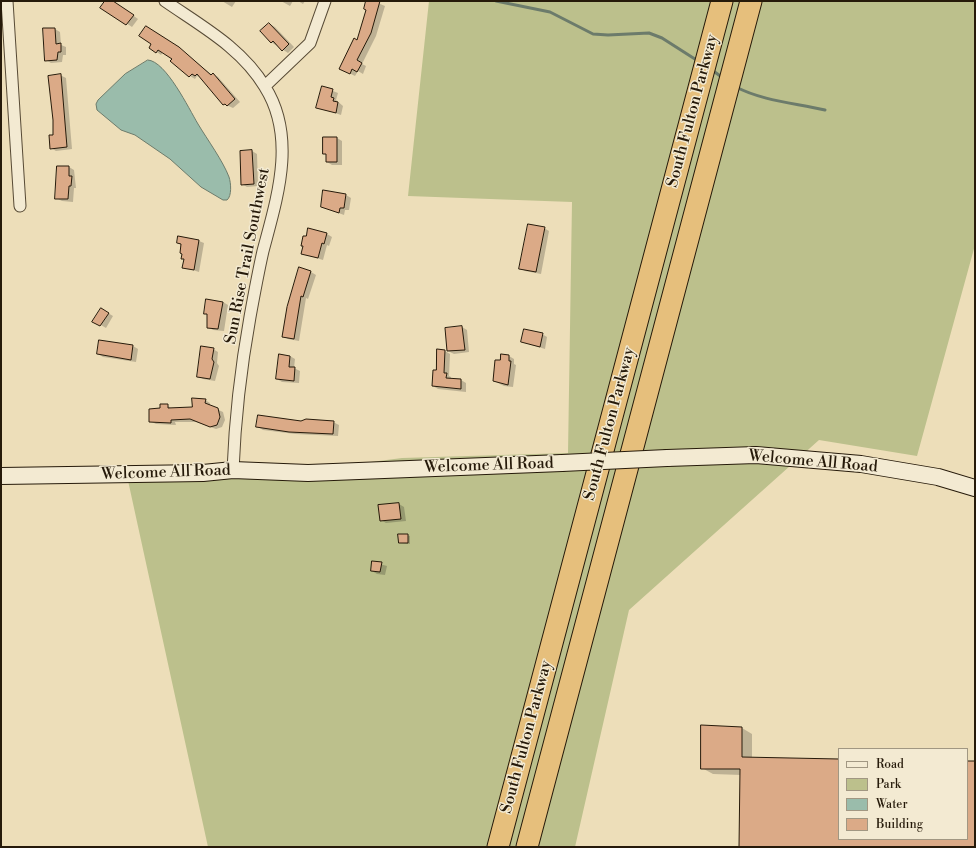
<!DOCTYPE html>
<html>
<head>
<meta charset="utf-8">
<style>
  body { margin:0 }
  #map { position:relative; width:976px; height:848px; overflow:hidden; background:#eddeb9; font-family:"Libre Bodoni",serif }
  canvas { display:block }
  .frame { position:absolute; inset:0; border:2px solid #261a0a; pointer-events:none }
  .legend { position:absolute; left:838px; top:748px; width:130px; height:92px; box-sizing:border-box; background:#f3ead2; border:1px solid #a19782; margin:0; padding:5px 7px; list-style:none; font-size:12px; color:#261a0a }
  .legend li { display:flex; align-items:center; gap:8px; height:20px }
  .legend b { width:20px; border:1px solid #a19782 }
</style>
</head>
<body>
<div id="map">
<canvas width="976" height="848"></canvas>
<div class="frame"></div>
<ul class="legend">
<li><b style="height:5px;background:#f3ead2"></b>Road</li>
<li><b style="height:11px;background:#bcc08c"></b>Park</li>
<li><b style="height:11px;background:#9abcab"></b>Water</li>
<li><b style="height:11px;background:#dbaa87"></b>Building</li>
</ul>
</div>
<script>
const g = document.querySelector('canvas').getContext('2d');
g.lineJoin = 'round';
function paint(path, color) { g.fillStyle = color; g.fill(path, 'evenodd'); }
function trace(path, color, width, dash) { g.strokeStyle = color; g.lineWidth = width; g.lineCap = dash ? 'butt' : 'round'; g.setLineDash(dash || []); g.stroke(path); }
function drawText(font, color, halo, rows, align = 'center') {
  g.font = font + ' "Libre Bodoni",serif'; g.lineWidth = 3; g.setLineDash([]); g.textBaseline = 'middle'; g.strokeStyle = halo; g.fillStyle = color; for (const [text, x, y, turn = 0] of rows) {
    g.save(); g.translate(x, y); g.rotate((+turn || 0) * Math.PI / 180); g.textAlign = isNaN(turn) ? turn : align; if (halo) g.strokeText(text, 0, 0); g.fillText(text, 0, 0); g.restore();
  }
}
const green = new Path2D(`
  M 429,1 L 975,1 L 975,245 L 917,456 L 819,440 L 629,610 L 575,847 L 208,847 L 127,476 L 332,467 L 402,458 L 568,453 L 572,202 L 408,196 Z`);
const water = new Path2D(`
  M 148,60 C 166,61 189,109 198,124 C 207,139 223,161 229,177 C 231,183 232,196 227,200 L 223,200 L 201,187 L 170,159 L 135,135 L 121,130 L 97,110 L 96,104 L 98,100 L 125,74 Z`);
const shadow = new Path2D(`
  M 106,1 L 113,1 L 138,19 L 132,27 L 102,7 Z
  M 222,1 L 236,1 L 232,7 Z
  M 281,1 L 293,1 L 290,6 Z
  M 298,1 L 305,1 L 303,4 Z
  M 367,1 L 373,1 L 385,6 L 376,36 L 362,64 L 366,66 L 363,74 L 358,71 L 355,76 L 345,71 L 358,41 L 367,10 Z
  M 270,24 L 275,27 L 294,47 L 288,53 L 271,42 Z
  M 44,29 L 55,29 L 60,32 L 61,45 L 66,47 L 66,55 L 63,55 L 62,62 L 51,63 L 46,60 Z
  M 150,47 L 184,52 L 212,75 L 213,74 L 218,77 L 240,102 L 233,108 L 224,104 L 201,77 L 197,76 L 195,79 L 190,76 L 171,61 L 174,58 L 163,52 L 161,55 Z
  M 60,75 L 66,78 L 72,149 L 56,151 L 51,148 Z
  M 323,87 L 338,93 L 336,100 L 343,106 L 341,115 L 317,107 Z
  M 337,138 L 342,141 L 342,165 L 332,165 L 327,162 L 327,155 L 324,153 Z
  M 252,151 L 257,154 L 258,186 L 247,187 L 242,184 Z
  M 58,167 L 69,167 L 74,170 L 76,188 L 74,188 L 73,202 L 62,201 L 56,198 Z
  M 346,195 L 351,198 L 349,210 L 345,210 L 344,215 L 322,207 Z
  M 544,228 L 549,231 L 541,274 L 525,271 L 520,268 Z
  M 327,234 L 332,237 L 329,246 L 327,245 L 323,260 L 303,254 Z
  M 179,237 L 199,241 L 204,243 L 199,272 L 183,267 L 184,259 L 182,258 L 182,245 L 178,243 Z
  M 311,272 L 316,275 L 308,299 L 306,298 L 299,341 L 288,339 L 283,336 Z
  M 223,302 L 228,305 L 224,331 L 213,330 L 208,327 L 208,315 L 205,313 Z
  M 101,309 L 113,316 L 106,328 L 94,321 Z
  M 462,327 L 467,330 L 469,352 L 454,354 L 448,351 Z
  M 542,334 L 547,337 L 545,349 L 522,342 Z
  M 100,341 L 133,346 L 138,349 L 136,362 L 103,357 L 98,354 Z
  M 213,349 L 218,352 L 217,363 L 219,366 L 215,381 L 203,379 L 198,376 Z
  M 445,351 L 450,354 L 449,376 L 451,377 L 451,380 L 461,380 L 466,383 L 466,392 L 438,389 L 433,386 Z
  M 280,355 L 290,356 L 295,359 L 294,368 L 300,371 L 299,383 L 282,382 L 277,379 Z
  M 509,356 L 514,359 L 514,364 L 516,365 L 513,387 L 504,386 L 494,381 L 501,361 Z
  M 205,400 L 210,403 L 210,406 L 223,412 L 225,420 L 222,427 L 216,429 L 196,422 L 175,422 L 176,425 L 156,424 L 150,421 L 161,409 L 167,405 L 172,409 L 193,408 Z
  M 333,422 L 339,425 L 338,436 L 295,434 L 263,430 L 258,427 Z
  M 399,504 L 404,507 L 406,521 L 386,523 L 381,520 Z
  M 407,535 L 410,536 L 410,544 L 400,543 Z
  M 373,562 L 387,566 L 385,575 L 377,574 L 372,571 Z
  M 742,728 L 752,734 L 752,758 L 839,760 L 839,839 L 967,839 L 967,762 L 975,762 L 975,847 L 740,847 L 741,775 L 713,774 L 702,768 Z`);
const stream = new Path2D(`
  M 496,1 L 550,12 L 593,34 L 608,35 L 649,33 L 662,38 L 698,61
  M 712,70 L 723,78
  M 736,87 C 763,101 795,103 825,110`);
const building = new Path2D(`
  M 105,1 L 113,1 L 134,15 L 126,25 L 100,8 Z
  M 366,1 L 380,1 L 371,33 L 357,60 L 362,63 L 357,72 L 352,69 L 350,74 L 339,69 L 354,38 L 357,40 L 366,10 L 364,9 Z
  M 269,23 L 289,44 L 282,51 L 273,41 L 271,43 L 260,31 Z
  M 146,26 L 179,47 L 211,75 L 213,73 L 235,99 L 227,106 L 225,104 L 223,105 L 197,74 L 195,76 L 192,74 L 189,77 L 170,61 L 172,59 L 158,50 L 156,53 L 149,48 L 151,44 L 139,36 Z
  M 43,28 L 55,28 L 56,44 L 61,43 L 61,52 L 58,52 L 57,60 L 45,61 Z
  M 61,74 L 67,147 L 50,149 L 49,135 L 53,135 L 53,120 L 48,76 Z
  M 322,86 L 333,89 L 331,97 L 334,98 L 333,101 L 338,102 L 336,113 L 316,108 Z
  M 323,137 L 337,137 L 337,162 L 326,162 L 326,154 L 323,154 Z
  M 252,150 L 254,184 L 241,185 L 240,151 Z
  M 57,166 L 69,166 L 69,176 L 72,176 L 71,186 L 69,186 L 68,199 L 55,199 Z
  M 323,190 L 346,194 L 344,208 L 340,208 L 339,213 L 321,207 Z
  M 528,224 L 545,227 L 536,272 L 519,269 Z
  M 308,228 L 327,233 L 324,244 L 322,243 L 318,258 L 301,254 L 303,246 L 301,246 L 303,236 L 306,236 Z
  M 178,236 L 199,240 L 194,270 L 182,268 L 184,259 L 181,259 L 182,254 L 180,253 L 181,244 L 177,243 Z
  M 299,267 L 311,271 L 303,297 L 301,296 L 294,339 L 282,337 L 287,307 Z
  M 206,299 L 223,302 L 218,329 L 207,328 L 207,314 L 204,314 Z
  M 101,308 L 109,313 L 100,326 L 92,322 Z
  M 462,326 L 465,350 L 447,351 L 445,328 Z
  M 524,329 L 543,333 L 540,347 L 521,342 Z
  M 99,340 L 133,345 L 131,360 L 97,354 Z
  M 201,346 L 214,348 L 212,359 L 214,362 L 210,379 L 197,377 Z
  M 437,349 L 445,350 L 444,373 L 447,373 L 446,378 L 461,379 L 461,389 L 432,386 L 433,370 L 436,370 Z
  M 279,354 L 290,356 L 289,367 L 295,367 L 294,381 L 276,379 Z
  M 501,354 L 509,355 L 509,361 L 511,361 L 508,385 L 493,381 L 495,360 L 500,360 Z
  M 192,398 L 206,399 L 205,403 L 218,408 L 220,417 L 217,425 L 210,427 L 190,419 L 171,420 L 171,423 L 149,422 L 149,409 L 160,408 L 160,404 L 168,404 L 168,408 L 192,407 Z
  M 258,415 L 301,421 L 306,419 L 334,421 L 333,434 L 289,432 L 256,427 Z
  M 399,503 L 401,519 L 380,521 L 378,505 Z
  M 398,534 L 408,534 L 408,543 L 399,543 Z
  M 372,561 L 382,562 L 380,572 L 371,571 Z
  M 701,725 L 742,727 L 742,757 L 839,759 L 839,839 L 967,839 L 967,761 L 975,761 L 975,847 L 739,847 L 740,769 L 701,769 Z`);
const street = new Path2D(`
  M 7,1 L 20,206
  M 165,1 C 201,26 242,48 265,87 C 297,138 277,198 263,251 C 258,273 254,295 250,317 C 241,367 235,419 233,470
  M 265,86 L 310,43 L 325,1`);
const secondary = new Path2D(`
  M 667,458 L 756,455 L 861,464 L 938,477 L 975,488
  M 1,476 L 203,473 L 233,470 L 308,473 L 562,463`);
const highway = new Path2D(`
  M 498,847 L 722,1
  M 527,847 L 751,1`);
const secondaryBridge = new Path2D(`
  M 562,463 L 667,458`);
const streetNames = [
  ["South Fulton Parkway",693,111,-75],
  ["Sun Rise Trail Southwest",248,256,-79],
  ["South Fulton Parkway",610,424,-75],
  ["Welcome All Road",813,462,5],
  ["Welcome All Road",489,466,-2],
  ["Welcome All Road",166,473,-2],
  ["South Fulton Parkway",527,737,-75]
];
paint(green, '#bcc08c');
paint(water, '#9abcab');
trace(water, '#6c7b6b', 1);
paint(shadow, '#0003');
trace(stream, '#6c7b6b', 3);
paint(building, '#dbaa87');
trace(building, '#261a0a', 1);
trace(street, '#584b36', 13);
trace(secondary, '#261a0a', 18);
trace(highway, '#261a0a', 23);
trace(street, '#f3ead2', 11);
trace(secondary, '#f3ead2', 16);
trace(highway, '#e6bf7c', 21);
trace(secondaryBridge, '#261a0a', 18, []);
trace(secondaryBridge, '#f3ead2', 16);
drawText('16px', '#261a0a', '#f3ead2', streetNames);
</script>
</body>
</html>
